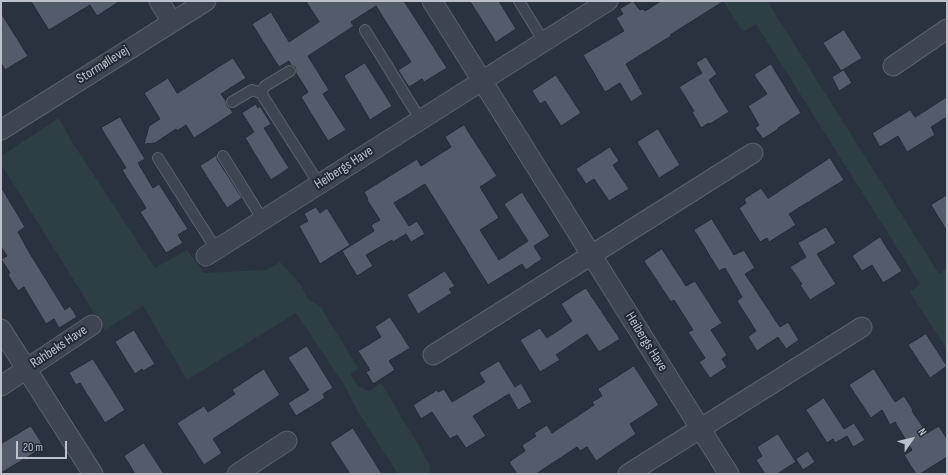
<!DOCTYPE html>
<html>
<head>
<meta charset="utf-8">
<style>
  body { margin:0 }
  #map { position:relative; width:948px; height:475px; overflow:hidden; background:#2a3240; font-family:"Sofia Sans Condensed",sans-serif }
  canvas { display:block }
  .frame { position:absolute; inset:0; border:2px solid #bbc0ca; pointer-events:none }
  .north { position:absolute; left:892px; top:419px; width:40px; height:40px; -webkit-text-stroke:3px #232935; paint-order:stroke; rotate:55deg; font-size:11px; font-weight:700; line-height:16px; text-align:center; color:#bbc0ca }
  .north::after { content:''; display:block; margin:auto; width:14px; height:18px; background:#bbc0ca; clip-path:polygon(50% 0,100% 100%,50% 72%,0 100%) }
  .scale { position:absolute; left:16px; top:441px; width:51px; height:18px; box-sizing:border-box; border:2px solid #bbc0ca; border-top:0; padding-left:5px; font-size:12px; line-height:14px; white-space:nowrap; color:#bbc0ca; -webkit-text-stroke:3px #232935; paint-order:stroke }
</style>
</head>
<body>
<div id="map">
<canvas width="948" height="475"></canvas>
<div class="frame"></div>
<div class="north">N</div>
<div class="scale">20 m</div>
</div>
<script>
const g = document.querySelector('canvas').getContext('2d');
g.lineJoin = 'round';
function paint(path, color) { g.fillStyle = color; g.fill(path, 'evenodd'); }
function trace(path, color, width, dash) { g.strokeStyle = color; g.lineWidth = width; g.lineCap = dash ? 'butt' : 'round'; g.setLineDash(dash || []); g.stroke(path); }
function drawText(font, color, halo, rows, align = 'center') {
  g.font = font + ' "Sofia Sans Condensed",sans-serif'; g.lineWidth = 4; g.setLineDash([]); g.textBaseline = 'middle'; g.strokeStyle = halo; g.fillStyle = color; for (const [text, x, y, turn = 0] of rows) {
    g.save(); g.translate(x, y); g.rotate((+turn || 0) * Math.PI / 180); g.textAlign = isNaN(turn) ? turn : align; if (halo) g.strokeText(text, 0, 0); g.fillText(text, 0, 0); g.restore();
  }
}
const green = new Path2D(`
  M 723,1 L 767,1 L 939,274 L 947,268 L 947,350 L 910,292 L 920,284 L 756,24 L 743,32 Z
  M 59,118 L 72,142 L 155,268 L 187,250 L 204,273 L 266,270 L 280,262 L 300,284 L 308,299 L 320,306 L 358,368 L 350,374 L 357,385 L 369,391 L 381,383 L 429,463 L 430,474 L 398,474 L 357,410 L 346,388 L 296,313 L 187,380 L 143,306 L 105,330 L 1,164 L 1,156 Z`);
const building = new Path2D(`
  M 31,1 L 120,1 L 97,16 L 90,5 L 49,30 Z
  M 306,1 L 404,1 L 447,68 L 424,82 L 422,79 L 409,87 L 398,70 L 411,62 L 376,6 L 351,22 L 354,26 L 308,56 L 329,90 L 323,94 L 346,130 L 328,141 L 301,97 L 308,92 L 296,73 L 295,67 L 291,65 L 289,61 L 279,67 L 252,24 L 271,12 L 289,42 L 319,22 Z
  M 470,1 L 499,1 L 516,29 L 496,42 Z
  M 633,1 L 640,10 L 643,9 L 645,11 L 661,1 L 724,1 L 670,35 L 671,36 L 626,64 L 643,94 L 631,102 L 620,83 L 605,92 L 583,55 L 624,31 L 616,18 L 623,14 L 620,9 Z
  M 1,13 L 28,56 L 5,70 L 1,63 Z
  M 844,30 L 862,58 L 841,71 L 823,43 Z
  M 706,57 L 717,74 L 709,80 L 729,112 L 710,124 L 709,123 L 701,128 L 692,112 L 694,111 L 679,87 L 702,73 L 696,63 Z
  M 233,58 L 246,78 L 221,94 L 226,101 L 227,106 L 230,108 L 233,113 L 194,138 L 186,125 L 177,131 L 176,129 L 155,143 L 144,144 L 149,126 L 160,119 L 144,93 L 168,78 L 177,93 Z
  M 365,63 L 392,106 L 370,120 L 344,76 Z
  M 771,64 L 801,113 L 778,128 L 778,129 L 763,139 L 755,128 L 759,125 L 748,106 L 767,94 L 754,75 Z
  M 844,70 L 852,83 L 839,91 L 832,77 Z
  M 556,75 L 581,113 L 561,126 L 545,101 L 540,104 L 532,91 Z
  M 947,97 L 947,117 L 931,127 L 935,135 L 907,152 L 898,136 L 880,147 L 872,133 L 910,110 L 915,117 Z
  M 256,104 L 258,108 L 260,106 L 271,124 L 264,128 L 289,168 L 271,180 L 245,138 L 254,132 L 242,113 Z
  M 120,117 L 145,159 L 138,163 L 153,188 L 159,184 L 188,229 L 178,235 L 183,243 L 166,253 L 140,212 L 146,208 L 122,170 L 126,168 L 101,128 Z
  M 464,125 L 497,176 L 480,187 L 499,218 L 480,230 L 499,260 L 528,241 L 504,204 L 522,192 L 550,236 L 534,246 L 542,259 L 526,270 L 522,264 L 488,285 L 425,184 L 394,203 L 409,226 L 417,221 L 425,234 L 411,242 L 406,234 L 393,242 L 392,240 L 366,255 L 373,266 L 357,276 L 342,251 L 374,231 L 371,225 L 380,220 L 367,200 L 368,199 L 364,192 L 417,159 L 421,166 L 451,147 L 445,137 Z
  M 658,129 L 680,165 L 659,178 L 637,142 Z
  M 610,147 L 619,161 L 613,165 L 629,189 L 609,201 L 594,179 L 586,184 L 576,169 Z
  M 217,155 L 217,159 L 242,198 L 227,208 L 200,166 Z
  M 830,158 L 844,180 L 789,214 L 796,225 L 769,242 L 767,238 L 760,242 L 739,208 L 746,203 L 744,199 L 761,188 L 768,198 Z
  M 1,187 L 25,227 L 18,232 L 29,252 L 65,310 L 70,306 L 77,317 L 59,328 L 54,319 L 46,324 L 24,287 L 18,291 L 8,275 L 10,273 L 1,259 L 7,256 L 1,247 Z
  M 947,195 L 947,231 L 931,205 Z
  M 316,207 L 320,213 L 327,208 L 350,245 L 320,264 L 299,226 L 308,221 L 304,214 Z
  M 712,219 L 734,255 L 744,250 L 755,268 L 745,274 L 780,327 L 788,322 L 799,340 L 786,349 L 778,337 L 757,351 L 748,337 L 756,331 L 737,301 L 742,297 L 725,268 L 719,271 L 694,230 Z
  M 826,227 L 836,243 L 817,254 L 836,284 L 810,300 L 800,285 L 802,284 L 790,267 L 806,257 L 798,243 Z
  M 880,237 L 902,271 L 883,283 L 872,265 L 862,271 L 852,256 Z
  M 662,249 L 686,286 L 695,281 L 722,323 L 711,330 L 727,355 L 722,359 L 727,367 L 710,378 L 699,362 L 705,358 L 688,332 L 693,330 L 674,300 L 671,302 L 644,261 Z
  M 445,271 L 455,286 L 449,289 L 452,293 L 418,314 L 407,295 Z
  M 586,288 L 620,339 L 599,352 L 587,334 L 556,355 L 560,360 L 540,372 L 520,340 L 540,328 L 547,338 L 572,321 L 561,304 Z
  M 390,317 L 410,348 L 389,361 L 395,370 L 373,384 L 366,372 L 370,370 L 358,351 L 381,337 L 375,327 Z
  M 134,330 L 155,364 L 143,371 L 142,369 L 135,374 L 115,342 Z
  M 926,334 L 947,366 L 930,378 L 908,345 Z
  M 307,346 L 333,388 L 323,394 L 325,398 L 296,416 L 288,403 L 309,390 L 288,358 Z
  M 93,359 L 125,410 L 105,423 L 80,383 L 76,385 L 69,373 Z
  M 499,361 L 515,387 L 521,383 L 532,402 L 518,410 L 509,394 L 473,416 L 486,436 L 466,448 L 457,435 L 450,439 L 432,412 L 421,419 L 413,405 L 437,390 L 438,392 L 444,389 L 452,402 L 485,382 L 479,373 Z
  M 634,366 L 659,405 L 630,424 L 636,434 L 596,461 L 587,447 L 580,451 L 577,447 L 536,474 L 517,474 L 509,462 L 525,451 L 522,445 L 536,436 L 534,433 L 547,425 L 552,433 L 594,405 L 592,402 L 602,396 L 598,389 Z
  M 264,369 L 280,395 L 213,439 L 222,453 L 204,465 L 177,423 L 204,406 L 208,412 L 235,394 L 232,390 Z
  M 874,369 L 895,402 L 904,396 L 913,410 L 912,411 L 927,433 L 939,426 L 947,439 L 947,457 L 920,474 L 916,474 L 904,455 L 912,450 L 895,422 L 890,425 L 882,410 L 871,418 L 849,385 Z
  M 824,398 L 844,429 L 854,423 L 865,440 L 853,447 L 847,436 L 835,443 L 833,439 L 827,443 L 806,410 Z
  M 31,426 L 44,447 L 1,473 L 1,444 Z
  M 353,428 L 382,474 L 350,474 L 330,443 Z
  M 778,434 L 796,462 L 777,474 L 765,474 L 756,460 L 762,456 L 757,447 Z
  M 144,443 L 164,474 L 135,474 L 124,456 Z
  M 808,451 L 815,462 L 803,470 L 796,459 Z`);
const service = new Path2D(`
  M 519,1 L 544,42
  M 365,30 L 420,119
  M 261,93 L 319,184
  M 232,102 L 252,90 L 261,93 L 265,86 L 290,71
  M 223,156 L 263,220
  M 158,158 L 216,249`);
const minor = new Path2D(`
  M 159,1 L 172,22
  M 432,1 L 729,474
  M 893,66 L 947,29
  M 1,130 L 206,1
  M 206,256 L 608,1
  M 1,329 L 93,474
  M 433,355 L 753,153
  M 1,386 L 92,325
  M 237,474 L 287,441
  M 628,474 L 862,327`);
const streetNames = [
  ["Stormøllevej",103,65,-32],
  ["Heibergs Have",344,168,-33],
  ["Heibergs Have",646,342,58],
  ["Rahbeks Have",59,347,-34]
];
paint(green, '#2d3f42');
paint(building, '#545b6a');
trace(building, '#252b37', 1);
trace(service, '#5c626d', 12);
trace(minor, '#5c626d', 21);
trace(service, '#3e4450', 10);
trace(minor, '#3e4450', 19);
drawText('14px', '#bbc0ca', '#232935', streetNames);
</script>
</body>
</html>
